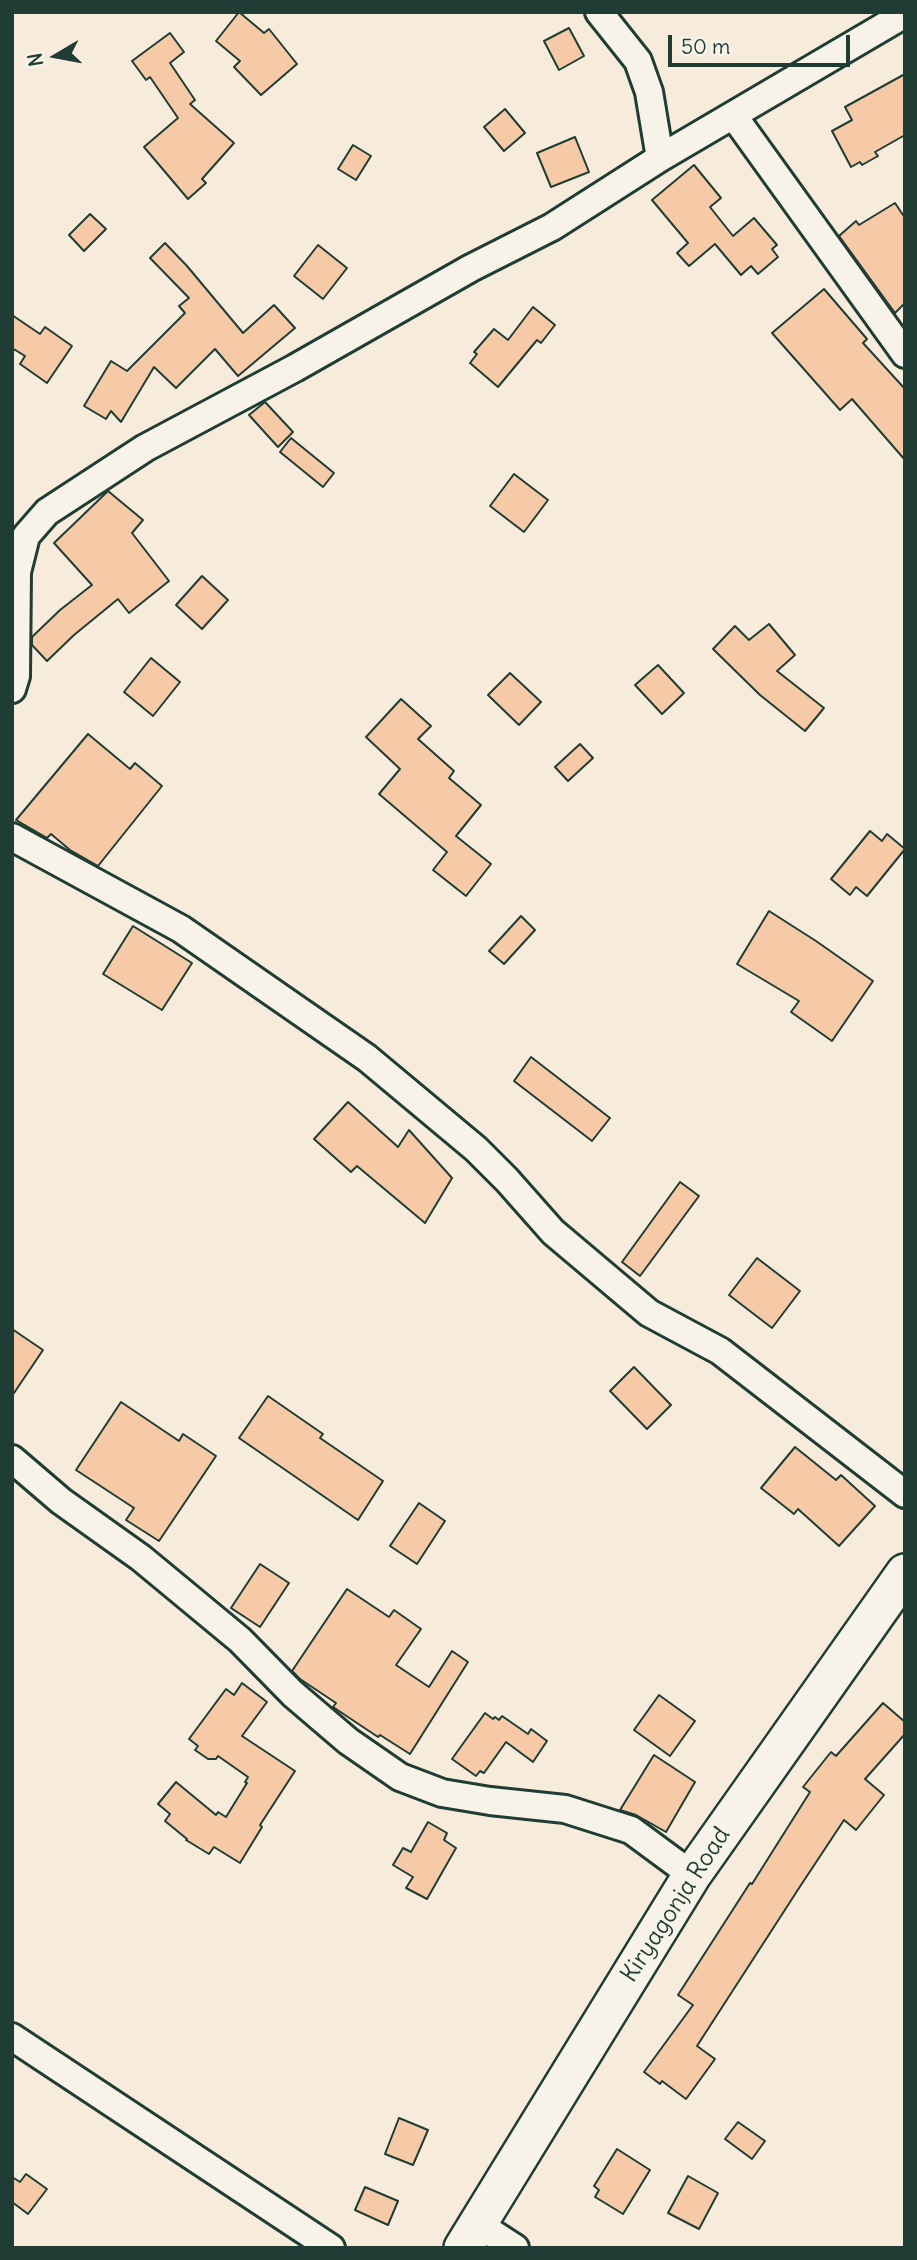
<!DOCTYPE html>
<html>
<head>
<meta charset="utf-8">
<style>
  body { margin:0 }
  #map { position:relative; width:917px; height:2260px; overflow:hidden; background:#f7ebdb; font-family:Delius,sans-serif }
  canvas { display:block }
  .frame { position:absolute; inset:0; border:14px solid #1f3d34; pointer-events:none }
  .north { position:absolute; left:21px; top:21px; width:70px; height:70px; -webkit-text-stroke:5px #f7f3e8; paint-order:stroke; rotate:260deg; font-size:19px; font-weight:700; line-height:28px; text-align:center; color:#1f3d34 }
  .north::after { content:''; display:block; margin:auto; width:24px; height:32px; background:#1f3d34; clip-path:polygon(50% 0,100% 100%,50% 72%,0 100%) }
  .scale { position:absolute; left:668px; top:35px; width:182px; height:32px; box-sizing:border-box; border:4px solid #1f3d34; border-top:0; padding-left:9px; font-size:21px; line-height:24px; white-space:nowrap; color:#1f3d34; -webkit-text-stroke:5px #f7f3e8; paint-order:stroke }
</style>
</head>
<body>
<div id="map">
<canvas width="917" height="2260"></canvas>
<div class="frame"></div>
<div class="north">N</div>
<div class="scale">50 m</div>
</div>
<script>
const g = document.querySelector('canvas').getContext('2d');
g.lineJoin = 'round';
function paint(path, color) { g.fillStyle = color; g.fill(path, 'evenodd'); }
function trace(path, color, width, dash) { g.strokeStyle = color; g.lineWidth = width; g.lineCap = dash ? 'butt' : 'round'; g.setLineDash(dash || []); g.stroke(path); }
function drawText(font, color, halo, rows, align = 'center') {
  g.font = font + ' Delius,sans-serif'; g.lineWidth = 5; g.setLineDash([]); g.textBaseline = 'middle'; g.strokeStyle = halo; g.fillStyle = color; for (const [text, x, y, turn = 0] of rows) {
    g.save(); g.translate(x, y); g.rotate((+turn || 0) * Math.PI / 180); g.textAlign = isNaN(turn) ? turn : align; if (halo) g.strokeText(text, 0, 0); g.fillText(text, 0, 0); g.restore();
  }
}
const building = new Path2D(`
  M 239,12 L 264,33 L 269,29 L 297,64 L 261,95 L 234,67 L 240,61 L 216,41 Z
  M 569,28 L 584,56 L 559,70 L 544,41 Z
  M 170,33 L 184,52 L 170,63 L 195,100 L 190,104 L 234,143 L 202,179 L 206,183 L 188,199 L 144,147 L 178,118 L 150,77 L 146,80 L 132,61 Z
  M 905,74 L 905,135 L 875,152 L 878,156 L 862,165 L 860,162 L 851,167 L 832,131 L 852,120 L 845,107 Z
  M 505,109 L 525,133 L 504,151 L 484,127 Z
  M 575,137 L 589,172 L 551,187 L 537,153 Z
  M 353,145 L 371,156 L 356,180 L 338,169 Z
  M 694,165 L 721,198 L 710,207 L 733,236 L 754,218 L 777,245 L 772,249 L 778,257 L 758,274 L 751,266 L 741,275 L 715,244 L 689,266 L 677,253 L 688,243 L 652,200 Z
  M 895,203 L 905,218 L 905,303 L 895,313 L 839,236 L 856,221 L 859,225 Z
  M 90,214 L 106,229 L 84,251 L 69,235 Z
  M 165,243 L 187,266 L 243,333 L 274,305 L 295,328 L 238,376 L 215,349 L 176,388 L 154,367 L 121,422 L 111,411 L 106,419 L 84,406 L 111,361 L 127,371 L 185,313 L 179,306 L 189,298 L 150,258 Z
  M 318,245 L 347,268 L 323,299 L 294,276 Z
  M 824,289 L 867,339 L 863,343 L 905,389 L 905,460 L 852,399 L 840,410 L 772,333 Z
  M 533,307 L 555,325 L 541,343 L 537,340 L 498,387 L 470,363 L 477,354 L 474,352 L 494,329 L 508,340 Z
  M 12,315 L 40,334 L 45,327 L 72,346 L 47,383 L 20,364 L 25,356 L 12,348 Z
  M 265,402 L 293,432 L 278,447 L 249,415 Z
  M 291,438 L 334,473 L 323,487 L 280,452 Z
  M 514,474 L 548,500 L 524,532 L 490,506 Z
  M 108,491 L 143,520 L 132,533 L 169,581 L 129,613 L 118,599 L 74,635 L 47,661 L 32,645 L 32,637 L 60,610 L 92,585 L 54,543 Z
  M 202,576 L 228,600 L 202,629 L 176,605 Z
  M 769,624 L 795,655 L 777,671 L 824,708 L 805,731 L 760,695 L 713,649 L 735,626 L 749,640 Z
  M 151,658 L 180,682 L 153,716 L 124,692 Z
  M 658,665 L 684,693 L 662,714 L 635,685 Z
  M 510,673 L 541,702 L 519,725 L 488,695 Z
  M 401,699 L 431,726 L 418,739 L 454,771 L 449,778 L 481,805 L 456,836 L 491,864 L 466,896 L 433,870 L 447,852 L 379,794 L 400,769 L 366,737 Z
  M 88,734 L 130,769 L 135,763 L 162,786 L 98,866 L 70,850 L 51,834 L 47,838 L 16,820 Z
  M 580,744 L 593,758 L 568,781 L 555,767 Z
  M 870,831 L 882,841 L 887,834 L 905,849 L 867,896 L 856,887 L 850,895 L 831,879 Z
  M 769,911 L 816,941 L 873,981 L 832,1041 L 791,1012 L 799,1001 L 737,964 Z
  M 521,916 L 535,930 L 504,964 L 489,951 Z
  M 133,926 L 192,963 L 162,1010 L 103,974 Z
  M 531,1057 L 610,1118 L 592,1141 L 514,1081 Z
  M 348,1102 L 398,1147 L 409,1130 L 452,1178 L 425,1223 L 357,1166 L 351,1172 L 314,1139 Z
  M 680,1182 L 699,1196 L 640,1276 L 622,1262 Z
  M 757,1258 L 800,1291 L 772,1328 L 729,1295 Z
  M 12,1329 L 43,1350 L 12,1396 Z
  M 634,1367 L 671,1405 L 647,1429 L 610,1391 Z
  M 268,1396 L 323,1434 L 320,1438 L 383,1481 L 358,1520 L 239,1438 Z
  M 121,1402 L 179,1441 L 183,1434 L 216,1456 L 159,1541 L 126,1520 L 134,1508 L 76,1470 Z
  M 795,1447 L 836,1480 L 841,1475 L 875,1506 L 839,1546 L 798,1509 L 794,1514 L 761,1488 Z
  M 419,1503 L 445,1521 L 417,1564 L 390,1546 Z
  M 260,1564 L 289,1583 L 260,1627 L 231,1608 Z
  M 347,1589 L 389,1617 L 394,1610 L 421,1629 L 396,1665 L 429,1687 L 452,1651 L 468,1662 L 410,1754 L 380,1735 L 378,1737 L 333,1707 L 336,1703 L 300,1679 L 292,1671 Z
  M 242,1683 L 267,1702 L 242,1736 L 295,1771 L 260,1825 L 262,1827 L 240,1863 L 214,1847 L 209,1854 L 186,1840 L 187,1839 L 165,1821 L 170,1814 L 158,1804 L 176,1782 L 216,1815 L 218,1812 L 226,1817 L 247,1783 L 245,1782 L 248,1777 L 218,1756 L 216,1759 L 208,1759 L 195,1750 L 198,1746 L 189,1739 L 226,1689 L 234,1695 Z
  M 659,1695 L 695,1721 L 670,1756 L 634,1730 Z
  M 883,1703 L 905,1722 L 905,1734 L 865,1779 L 884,1795 L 856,1830 L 844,1820 L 801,1885 L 697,2046 L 715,2059 L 686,2099 L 662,2081 L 660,2084 L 644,2072 L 693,2005 L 678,1995 L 750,1883 L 752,1884 L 810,1792 L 803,1787 L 831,1752 L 836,1756 Z
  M 485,1713 L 493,1719 L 495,1717 L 499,1720 L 502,1716 L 528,1734 L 531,1729 L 547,1741 L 533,1762 L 506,1742 L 484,1773 L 480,1771 L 476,1776 L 452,1759 Z
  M 654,1755 L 695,1782 L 666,1832 L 636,1815 L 620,1810 Z
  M 428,1822 L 447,1833 L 444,1840 L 456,1848 L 427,1899 L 406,1888 L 413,1877 L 393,1865 L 403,1848 L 411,1852 Z
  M 399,2118 L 428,2130 L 413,2165 L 385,2154 Z
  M 738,2122 L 765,2141 L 752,2159 L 725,2139 Z
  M 617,2149 L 650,2170 L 623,2214 L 595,2197 L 599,2190 L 594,2186 Z
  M 26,2174 L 47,2189 L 28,2214 L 12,2202 L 12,2177 L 20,2182 Z
  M 688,2176 L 718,2193 L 699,2229 L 668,2213 Z
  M 365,2187 L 398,2201 L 388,2225 L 355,2210 Z`);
const street = new Path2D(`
  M 599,12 L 638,61 L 649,92 L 660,158
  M 733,115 L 905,354
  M 12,689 L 16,676 L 17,572 L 26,536 L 47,512 L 145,448 L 295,368 L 471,268 L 552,227 L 660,158 L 905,14
  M 12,837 L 181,929 L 367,1058 L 476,1149 L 507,1180 L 553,1232 L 649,1313 L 720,1351 L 905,1494
  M 12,1459 L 61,1501 L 141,1558 L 240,1640 L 293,1694 L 348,1741 L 400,1777 L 442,1793 L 490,1801 L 565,1809 L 631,1830 L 692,1875
  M 12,2037 L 331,2248
  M 478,2224 L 515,2248`);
const secondary = new Path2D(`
  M 463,2248 L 692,1875 L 905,1573`);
const streetNames = [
  ["Kiryagonja Road",676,1905,-57]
];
paint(building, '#f7caa7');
trace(building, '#1f3d34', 2);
trace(street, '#1f3d34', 32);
trace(secondary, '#1f3d34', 42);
trace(street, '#f7f3e8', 26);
trace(secondary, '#f7f3e8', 37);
drawText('24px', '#1f3d34', '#f7f3e8', streetNames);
</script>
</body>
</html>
